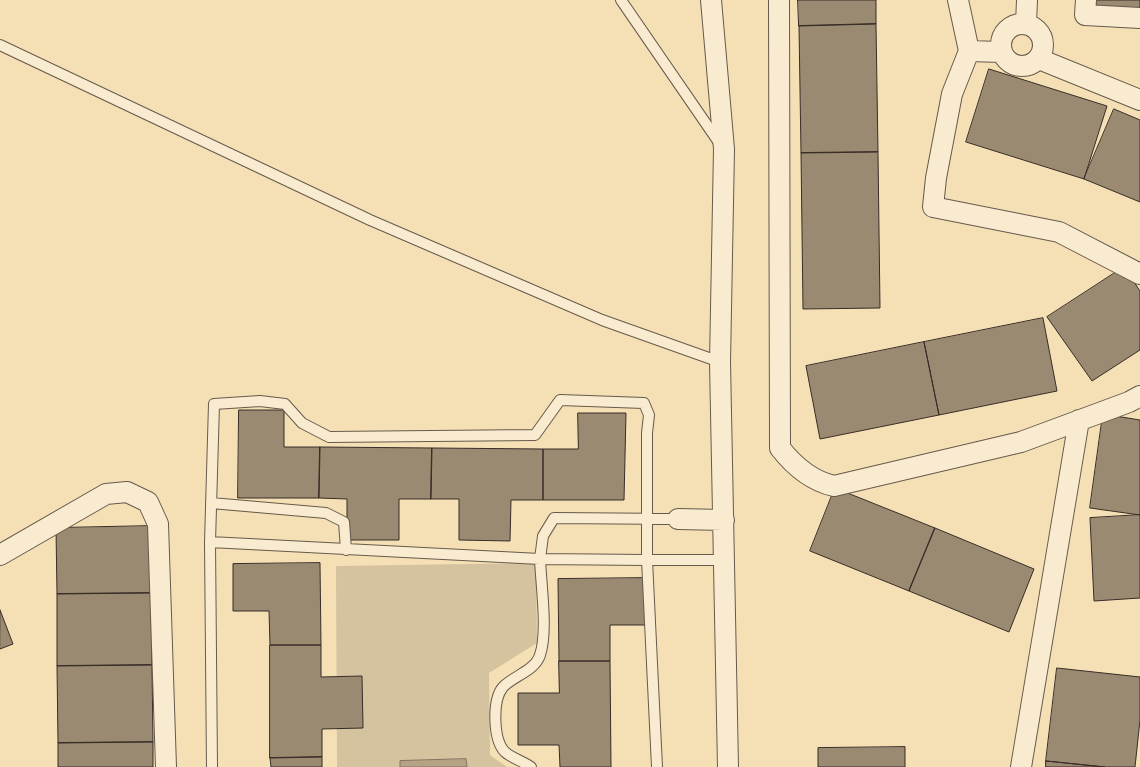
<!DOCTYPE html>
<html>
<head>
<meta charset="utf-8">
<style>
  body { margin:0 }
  canvas { display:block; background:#f5e0b6 }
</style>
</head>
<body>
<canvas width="1140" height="767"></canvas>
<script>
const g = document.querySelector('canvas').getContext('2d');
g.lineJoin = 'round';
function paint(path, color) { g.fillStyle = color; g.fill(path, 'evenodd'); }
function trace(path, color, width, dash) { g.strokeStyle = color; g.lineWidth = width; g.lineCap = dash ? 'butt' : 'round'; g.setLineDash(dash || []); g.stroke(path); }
const green = new Path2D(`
  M 536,563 L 537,643 L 489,673 L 490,755 L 507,767 L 337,767 L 336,566 Z`);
const water = new Path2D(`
  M 466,759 L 467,767 L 400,767 L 400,761 Z`);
const building = new Path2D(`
  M 798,0 L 876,0 L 876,24 L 799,26 Z
  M 1090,0 L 1140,0 L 1140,8 L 1090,6 Z
  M 876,24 L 878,152 L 801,153 L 799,26 Z
  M 989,69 L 1107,106 L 1084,179 L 966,142 Z
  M 1114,109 L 1140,120 L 1140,202 L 1084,179 Z
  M 878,152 L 880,308 L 803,309 L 801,153 Z
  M 1124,267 L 1140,291 L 1140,350 L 1092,381 L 1047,317 Z
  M 1043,318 L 1057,391 L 939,415 L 924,342 Z
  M 924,342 L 939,415 L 820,439 L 806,366 Z
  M 239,410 L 284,410 L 284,447 L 320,447 L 319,498 L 238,498 Z
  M 578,413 L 626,413 L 624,500 L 543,500 L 543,449 L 578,449 Z
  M 1103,414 L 1140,420 L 1140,515 L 1090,508 Z
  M 320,447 L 432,448 L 431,499 L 399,499 L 399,540 L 347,540 L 347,499 L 319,498 Z
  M 432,448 L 543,449 L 543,500 L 511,500 L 510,541 L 459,540 L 459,499 L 431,499 Z
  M 835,488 L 935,528 L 909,591 L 810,551 Z
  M 1140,515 L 1140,598 L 1094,601 L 1090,518 Z
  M 151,526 L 151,593 L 57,594 L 56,528 Z
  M 935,528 L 1034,569 L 1009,632 L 909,591 Z
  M 320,563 L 321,645 L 270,645 L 269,611 L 233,611 L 233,564 Z
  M 646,578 L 646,625 L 610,625 L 610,661 L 559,661 L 558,579 Z
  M 151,593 L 152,665 L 57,666 L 57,594 Z
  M 0,610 L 13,644 L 0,649 Z
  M 270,645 L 321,645 L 321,677 L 362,676 L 363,728 L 322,729 L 322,757 L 270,758 Z
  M 559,661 L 610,661 L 611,767 L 560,767 L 559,745 L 518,745 L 518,693 L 559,693 Z
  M 152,665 L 153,742 L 58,743 L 57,666 Z
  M 1057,668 L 1140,677 L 1140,720 L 1135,767 L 1105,767 L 1046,761 Z
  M 153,742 L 153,767 L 58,767 L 58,743 Z
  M 905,747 L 905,767 L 818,767 L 818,748 Z
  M 322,757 L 322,767 L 271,767 L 270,758 Z
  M 1046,761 L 1105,767 L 1046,767 Z`);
const service = new Path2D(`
  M 621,0 L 720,144
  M 0,45 L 370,220 L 602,320 L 720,362
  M 211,503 L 326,513 L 344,522 L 346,550
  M 210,542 L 540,559 L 543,536 L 554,518 L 678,519
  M 212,767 L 210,542 L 214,404 L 260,401 L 285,404 L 302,423 L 329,437 L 535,435 L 560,400 L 644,403 L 649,415 L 647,433 L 647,560 L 540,559 C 541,585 548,632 540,655 C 535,671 513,676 503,687 C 492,700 493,740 505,752 C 510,757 524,762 531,767
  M 657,767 L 647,560 L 724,560`);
const minor = new Path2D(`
  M 711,0 L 724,149 L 720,362 L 728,767
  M 779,0 L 780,448 C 794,466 812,481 834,486 L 1021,442 L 1129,402 L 1140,396
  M 958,0 L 969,51
  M 1086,0 L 1085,15 L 1140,18
  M 1026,24 L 1027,0
  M1001 45a21 21 0 1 1 42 0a21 21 0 1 1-42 0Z
  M 1001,52 L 969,51 L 952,94 L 936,178 L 933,207 L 1059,232 L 1140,274
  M 1039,59 L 1140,100
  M 678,519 L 724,520
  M 0,555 L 106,494 L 127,492 L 148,502 L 158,524 L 166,767
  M 1021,767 L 1079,420`);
paint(green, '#d5c29e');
paint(water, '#b5a385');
trace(water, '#83745f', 1);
paint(building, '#9a8a71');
trace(building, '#382d27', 1);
trace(service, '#675a4b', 12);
trace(minor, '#675a4b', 22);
trace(service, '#f8ebd0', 10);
trace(minor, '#f8ebd0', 20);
</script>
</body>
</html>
